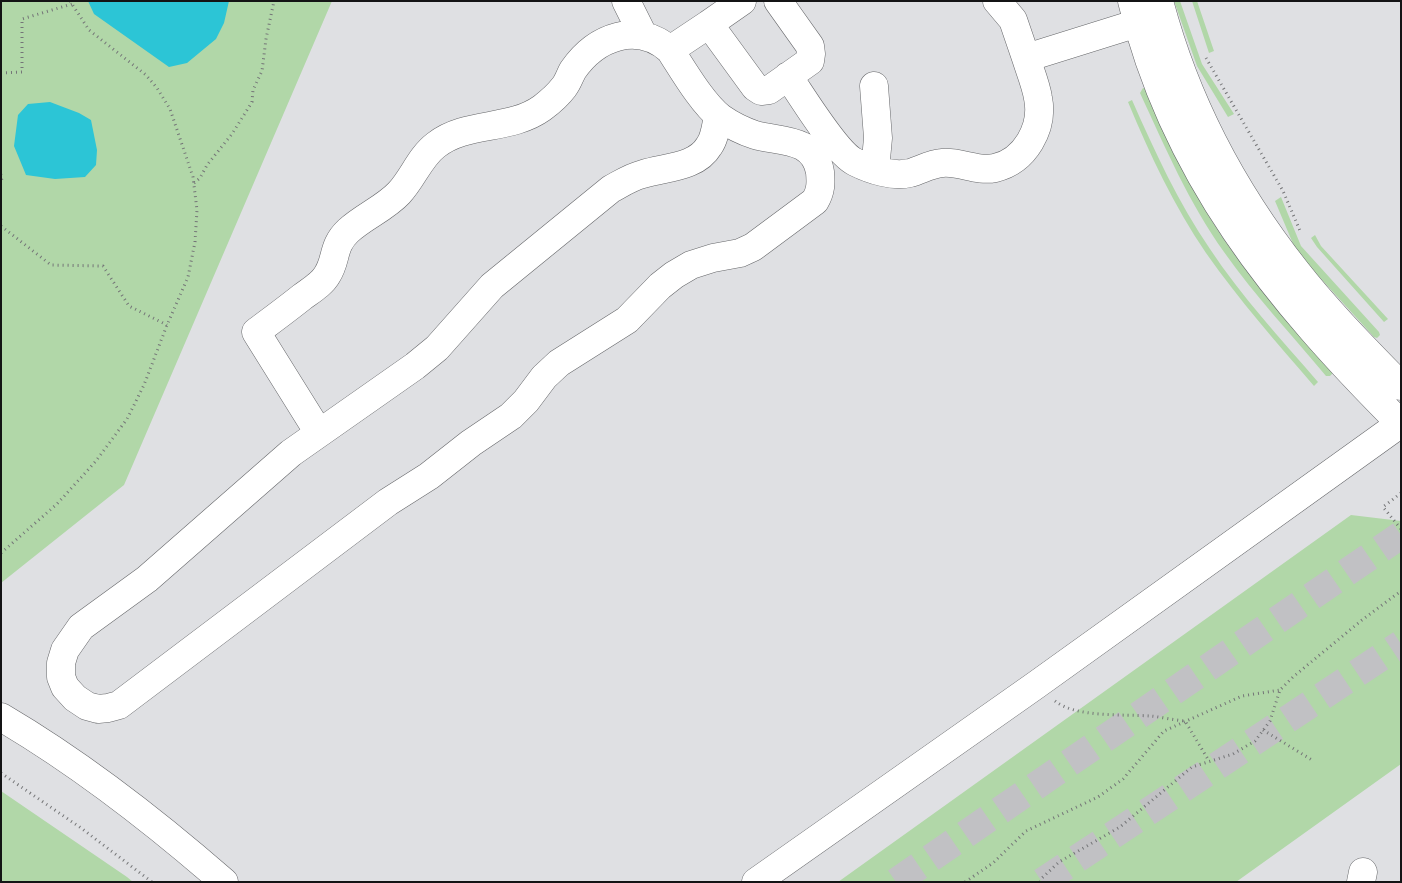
<!DOCTYPE html>
<html>
<head>
<meta charset="utf-8">
<style>
  body { margin:0 }
  #map { position:relative; width:1402px; height:883px; overflow:hidden; background:#dfe0e3; font-family:"DejaVu Sans",sans-serif }
  canvas { display:block }
  .frame { position:absolute; inset:0; border:2px solid #141415; pointer-events:none }
</style>
</head>
<body>
<div id="map">
<canvas width="1402" height="883"></canvas>
<div class="frame"></div>
</div>
<script>
const g = document.querySelector('canvas').getContext('2d');
g.lineJoin = 'round';
function paint(path, color) { g.fillStyle = color; g.fill(path, 'evenodd'); }
function trace(path, color, width, dash) { g.strokeStyle = color; g.lineWidth = width; g.lineCap = dash ? 'butt' : 'round'; g.setLineDash(dash || []); g.stroke(path); }
const green = new Path2D(`
  M 1,1 L 332,1 L 124,485 L 1,583 Z
  M 1174,1 L 1180,1 L 1202,64 L 1234,114 L 1228,117 L 1197,66 Z
  M 1192,1 L 1197,1 L 1214,51 L 1209,53 Z
  M 1143,88 L 1146,89 C 1172,143 1195,199 1230,248 C 1261,291 1297,331 1332,371 L 1332,374 L 1330,376 L 1326,376 C 1292,335 1255,296 1224,252 C 1189,203 1165,147 1140,93 Z
  M 1132,100 C 1155,152 1178,202 1210,249 C 1241,296 1281,339 1318,382 L 1314,386 C 1277,343 1239,300 1206,253 C 1174,206 1150,155 1128,102 Z
  M 1281,197 L 1301,246 L 1379,332 L 1380,335 L 1377,338 L 1374,337 L 1302,258 L 1294,246 L 1275,201 Z
  M 1315,235 L 1321,246 L 1388,319 L 1384,322 L 1317,247 L 1311,238 Z
  M 1351,515 L 1401,521 L 1401,764 L 1236,882 L 838,882 Z
  M 1,791 L 127,877 L 133,882 L 1,882 Z`);
const water = new Path2D(`
  M 88,1 L 229,1 L 224,23 L 216,39 L 187,63 L 169,67 L 94,14 Z
  M 50,102 L 79,113 L 91,120 L 97,150 L 96,165 L 85,177 L 55,179 L 26,175 L 14,146 L 18,115 L 28,104 Z`);
const majorTunnel = new Path2D(`
  M 896,882 L 1401,535
  M 1042,882 L 1401,644`);
const path = new Path2D(`
  M 1206,58 L 1283,191 L 1301,233
  M 1,73 L 22,72 L 22,19 L 72,4
  M 1,175 L 3,176 L 1,181
  M 194,183 L 200,178 L 207,165 L 232,134 L 252,102 L 253,90 L 262,71 L 266,39 L 274,1
  M 1,226 L 51,265 L 103,266 L 129,306 L 167,325
  M 1401,493 L 1383,507 L 1401,529
  M 1,553 L 57,504 L 96,461 L 127,419 L 144,385 L 167,325 L 188,277 L 195,242 L 197,210 L 193,177 L 170,109 L 157,88 L 146,75 L 89,30 L 70,1
  M 1055,701 C 1076,718 1124,714 1150,716 C 1161,717 1173,720 1185,721 L 1209,761
  M 1263,730 L 1312,760
  M 1,773 L 81,828 L 152,882
  M 965,882 L 993,863 L 1026,831 L 1098,797 L 1123,779 L 1164,731 L 1242,696 L 1280,690
  M 1040,882 L 1042,878 L 1059,862 L 1120,827 L 1192,767 L 1233,754 L 1255,741 L 1270,721 L 1280,690 L 1293,677 L 1362,620 L 1401,591`);
const minor = new Path2D(`
  M 626,1 L 643,35
  M 742,1 L 709,24 L 755,87 L 761,91 L 769,90 L 810,61 L 811,54 L 810,46 L 778,1
  M 997,1 L 1013,20 L 1026,58 L 1154,18
  M 1132,1 C 1174,175 1277,300 1401,424
  M 1159,1 C 1185,100 1233,191 1296,271 C 1328,312 1365,349 1401,386
  M 670,50 C 683,70 702,103 721,118 C 731,125 743,131 755,135 C 780,142 814,137 820,172 C 821,183 821,191 815,201 L 753,247 L 740,253 L 713,258 L 691,265 L 674,275 L 660,286 L 627,320 L 559,363 L 544,377 L 526,401 L 511,416 L 471,443 L 429,476 L 388,502 L 119,705 L 108,708 L 98,709 L 87,706 L 75,698 L 65,687 L 61,677 L 61,663 L 65,650 L 81,627 L 147,579 L 291,453 L 415,366 L 437,348 L 492,286 L 611,189 C 622,183 631,177 643,174 C 665,167 696,168 709,146 C 715,138 716,125 718,116
  M 788,76 C 802,96 836,153 855,162 C 871,170 893,177 910,173 C 921,170 930,164 942,163 C 960,161 977,172 995,168 C 1025,161 1044,128 1038,98 C 1036,85 1030,71 1026,58
  M 874,86 L 878,138 L 875,170
  M 319,433 L 256,332 C 272,320 287,309 302,297 C 310,291 322,284 327,275 C 337,260 332,246 348,231 C 363,217 385,208 399,193 C 413,178 420,157 436,145 C 467,121 510,131 542,108 C 550,102 558,95 564,87 C 568,82 570,75 573,70 C 596,37 637,21 670,50 L 709,24
  M 1,717 C 81,764 154,821 224,882
  M 756,882 L 1036,685 L 1401,423
  M 1361,882 L 1363,872`);
paint(green, '#b1d7a8');
paint(water, '#2cc5d6');
trace(majorTunnel, '#c1c1c4', 28, [28, 14]);
trace(minor, '#656669', 29);
trace(path, '#747577', 3, [1, 4]);
trace(minor, '#fff', 28);
</script>
</body>
</html>
